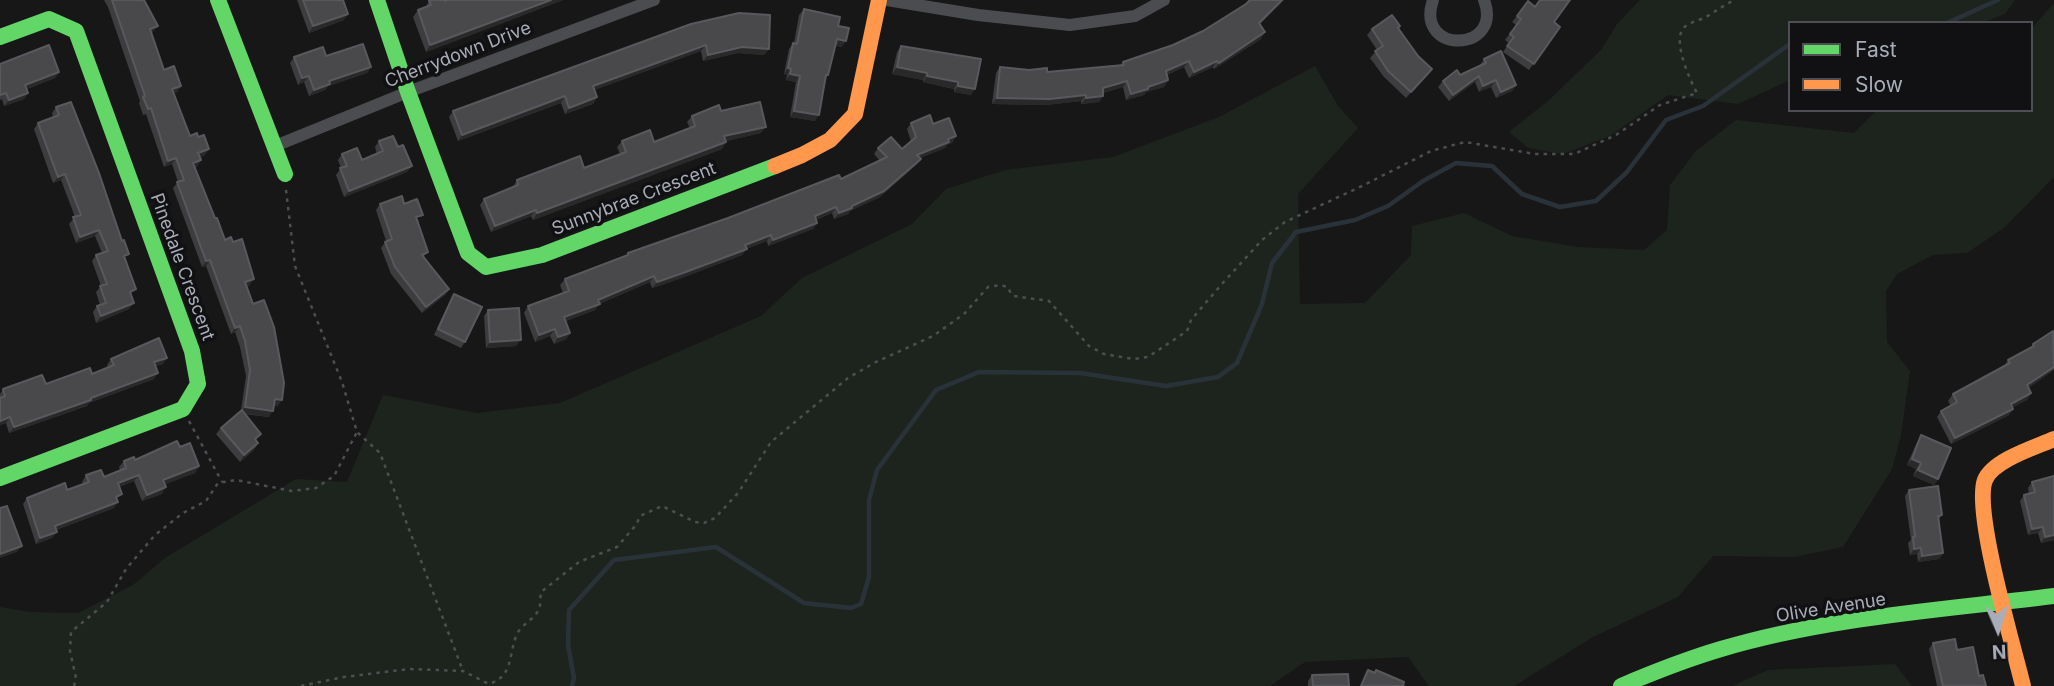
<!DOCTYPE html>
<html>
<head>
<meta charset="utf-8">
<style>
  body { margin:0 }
  #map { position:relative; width:2054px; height:686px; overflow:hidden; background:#171717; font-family:Inter,sans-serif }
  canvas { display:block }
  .legend { position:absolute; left:1788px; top:21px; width:245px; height:91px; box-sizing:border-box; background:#111113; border:2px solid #4d4f55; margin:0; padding:9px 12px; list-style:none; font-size:21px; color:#a8adb8 }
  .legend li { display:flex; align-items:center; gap:14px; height:35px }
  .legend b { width:35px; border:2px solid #4d4f55 }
  .north { position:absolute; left:1963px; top:595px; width:70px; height:70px; -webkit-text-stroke:5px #111113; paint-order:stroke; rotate:177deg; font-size:19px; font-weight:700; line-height:28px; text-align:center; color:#a8adb8 }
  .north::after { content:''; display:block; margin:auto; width:24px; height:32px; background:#a8adb8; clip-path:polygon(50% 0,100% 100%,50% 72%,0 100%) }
</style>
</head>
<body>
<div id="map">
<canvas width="2054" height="686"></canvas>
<ul class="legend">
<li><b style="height:9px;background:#63d668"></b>Fast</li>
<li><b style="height:9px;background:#ff974d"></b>Slow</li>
</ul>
<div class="north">N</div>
</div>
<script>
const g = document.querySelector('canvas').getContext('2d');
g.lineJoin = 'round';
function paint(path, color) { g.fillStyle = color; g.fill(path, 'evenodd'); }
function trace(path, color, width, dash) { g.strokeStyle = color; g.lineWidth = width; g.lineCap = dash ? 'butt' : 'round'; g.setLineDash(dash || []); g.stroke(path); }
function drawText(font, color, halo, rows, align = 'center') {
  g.font = font + ' Inter,sans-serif'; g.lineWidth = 7; g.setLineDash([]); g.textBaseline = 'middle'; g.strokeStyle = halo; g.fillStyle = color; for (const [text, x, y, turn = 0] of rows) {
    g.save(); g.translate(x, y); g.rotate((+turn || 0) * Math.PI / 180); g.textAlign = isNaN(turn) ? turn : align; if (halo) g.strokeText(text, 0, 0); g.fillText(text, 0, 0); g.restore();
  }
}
const green = new Path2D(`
  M 1640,0 L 2015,0 L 2005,14 L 1982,23 L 1790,23 L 1790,80 L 1738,104 L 1668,95 L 1610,136 L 1563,154 L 1528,148 L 1509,132 L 1548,101 L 1601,50 L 1617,24 Z
  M 2054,3 L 2054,177 L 2005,227 L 1967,253 L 1933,255 L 1897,274 L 1886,291 L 1887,342 L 1910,371 L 1901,435 L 1892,469 L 1843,547 L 1794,557 L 1713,556 L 1678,597 L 1593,637 L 1514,686 L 1429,686 L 1408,657 L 1305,662 L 1270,686 L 0,686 L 0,607 L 30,612 L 78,613 L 133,585 L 165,558 L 296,479 L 347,482 L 383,395 L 477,413 L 560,403 L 761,316 L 802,278 L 912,224 L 946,189 L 1005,170 L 1113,157 L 1219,117 L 1315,66 L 1338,106 L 1358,128 L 1298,194 L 1300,304 L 1365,303 L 1411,255 L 1412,226 L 1464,213 L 1512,236 L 1578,247 L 1644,250 L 1667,230 L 1670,185 L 1696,151 L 1736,120 L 1854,133 L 1877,110 L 2031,110 L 2031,29 Z
  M 1895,664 L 1912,686 L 1732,686 L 1768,670 Z`);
const stream = new Path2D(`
  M 1947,23 L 1998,0
  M 572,686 L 574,678 L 568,645 L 569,610 L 614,560 L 716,547 L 804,603 L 851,608 L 861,604 L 869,577 L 869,500 L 877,470 L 936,390 L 979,372 L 1080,373 L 1166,386 L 1218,377 L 1237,363 L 1262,304 L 1272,263 L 1296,232 L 1355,220 L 1388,206 L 1423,181 L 1456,163 L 1492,166 L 1522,194 L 1560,207 L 1596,201 L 1627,172 L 1666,120 L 1703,106 L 1790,44`);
const path = new Path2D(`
  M 286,190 L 295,266 L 342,382 L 357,432 L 380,453 L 463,671
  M 189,421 L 222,482
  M 74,686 L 76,678 L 70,651 L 71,632 L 107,602 L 126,569 L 155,535 L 183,513 L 206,501 L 218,483 L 236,480 L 292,491 L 316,488 L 334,476 L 357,432
  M 301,686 L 344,677 L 409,669 L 463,671 L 489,684 C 514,676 508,655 517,634 C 522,624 535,619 539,609 C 541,604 540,597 541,592 L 579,562 L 617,547 L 636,525 L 640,516 L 662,506 L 695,522 L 704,523 L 715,518 L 738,493 L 771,442 L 848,378 L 876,362 L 933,336 L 964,314 L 988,287 L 1000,285 L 1008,287 L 1011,294 L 1014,296 L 1049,301 L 1089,346 L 1104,354 L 1133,359 L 1148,357 L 1187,331 L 1191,320 L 1221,285 L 1262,240 L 1285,222 L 1362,186 L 1431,151 L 1465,142 L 1535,154 L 1574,154 L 1616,135 L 1660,105 L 1697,93 C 1690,80 1674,45 1682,30 C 1687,22 1699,21 1706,17 C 1716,11 1724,5 1735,0`);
const street = new Path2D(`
  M 887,0 L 978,15 L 1070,25 L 1135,16 L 1164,0
  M 1433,0 C 1414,55 1504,53 1484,0
  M 275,146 L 408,92 L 654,0`);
const fast = new Path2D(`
  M 218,0 L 285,174
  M 377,0 L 408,92 L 468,253 L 486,267 L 542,255 L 775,166
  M 0,37 L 49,19 L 76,31 L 192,351 L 198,384 L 183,409 L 0,478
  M 1621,686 C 1654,672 1687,659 1721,649 C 1829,617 1943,610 2054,596`);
const slow = new Path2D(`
  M 775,166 L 802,155 L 830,140 L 855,114 L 879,0
  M 2023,686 C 2014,648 1973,511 1985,480 C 1993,460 2036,447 2054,439`);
const wall = new Path2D(`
  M 104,0 L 144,0 L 153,32 L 151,33 L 164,70 L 181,86 L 177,92 L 174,93 L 190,136 L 205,155 L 200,157 L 197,167 L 195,167 L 215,218 L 249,286 L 247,287 L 278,406 L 274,405 L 269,417 L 244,414 L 256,441 L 258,443 L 254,450 L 240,462 L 216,434 L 221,428 L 241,410 L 246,376 L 240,347 L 235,332 L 231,334 L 206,266 L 202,267 L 173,188 L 178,182 L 172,164 L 164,167 L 146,114 L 143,115 L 139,103 L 140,101 L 108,7 Z
  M 297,0 L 343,0 L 344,20 L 309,33 Z
  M 563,0 L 426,52 L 413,17 L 418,10 L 425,8 L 429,1 Z
  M 1250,0 L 1284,0 L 1260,24 L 1261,39 L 1214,69 L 1213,67 L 1189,78 L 1184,67 L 1167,75 L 1168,80 L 1164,87 L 1146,92 L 1144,95 L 1126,100 L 1123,87 L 1103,93 L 1103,96 L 1099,102 L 1081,104 L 1081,101 L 1046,105 L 992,104 L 996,73 L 1000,67 L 1047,72 L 1120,65 L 1123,62 L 1173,45 L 1203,31 L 1246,4 Z
  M 1535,7 L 1560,27 L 1529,70 L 1503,52 L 1509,43 L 1505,40 L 1516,25 L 1512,22 L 1517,16 Z
  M 804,9 L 838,26 L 846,41 L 841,47 L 835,45 L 815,121 L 790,117 L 796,82 L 786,80 L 787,75 L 784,74 L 789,49 L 794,43 L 799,15 Z
  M 691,24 L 769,49 L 764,55 L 738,53 L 703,61 L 701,51 L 594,90 L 597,97 L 593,104 L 565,114 L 561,103 L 458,141 L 449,117 L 453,111 Z
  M 1398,28 L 1427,75 L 1406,98 L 1384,77 L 1370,58 L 1377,50 L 1367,35 L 1372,29 Z
  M 901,46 L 981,59 L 971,95 L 954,92 L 954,89 L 923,82 L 923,80 L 892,74 L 897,52 Z
  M 326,56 L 371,67 L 367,73 L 328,86 L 325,90 L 309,96 L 304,82 L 298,85 L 290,63 L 294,57 Z
  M 1484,59 L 1516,85 L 1512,91 L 1496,98 L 1491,87 L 1479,92 L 1475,82 L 1449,101 L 1438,87 L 1443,81 L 1460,75 L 1480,65 Z
  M 0,64 L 59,72 L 55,78 L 27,89 L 28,93 L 24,99 L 4,106 L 2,99 L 0,100 Z
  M 56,107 L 126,259 L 132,296 L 129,309 L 96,323 L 93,312 L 97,306 L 100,305 L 96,292 L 101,286 L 92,261 L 96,255 L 102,253 L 95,236 L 76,243 L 69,224 L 75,217 L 61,180 L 53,183 L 34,129 L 38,123 L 53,117 L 52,113 Z
  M 721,111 L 761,133 L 726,141 L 722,149 L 533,220 L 531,216 L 491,232 L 480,205 L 484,199 L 513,187 L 517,180 L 584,168 L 620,154 L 617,147 L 622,141 L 654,142 L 690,128 L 687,122 L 692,116 Z
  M 911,123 L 933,124 L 956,136 L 952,143 L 948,144 L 945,148 L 920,158 L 916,165 L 880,197 L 850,211 L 848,214 L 834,219 L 832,213 L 816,220 L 817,223 L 813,229 L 768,246 L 767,241 L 746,249 L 742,255 L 679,279 L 652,288 L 650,282 L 599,304 L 595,310 L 566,321 L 570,333 L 566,339 L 554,344 L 550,336 L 535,342 L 524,313 L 528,306 L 563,293 L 560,285 L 565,279 L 626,256 L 628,253 L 841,179 L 880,161 L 874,154 L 878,148 L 902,149 L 911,141 L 907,129 Z
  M 379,141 L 407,172 L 344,197 L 336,175 L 341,168 L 338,160 L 342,154 L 362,160 L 377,154 L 375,147 Z
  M 380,204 L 404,204 L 419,221 L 417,221 L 425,258 L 449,289 L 445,295 L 422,313 L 391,274 L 381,248 L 386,241 L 376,210 Z
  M 454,294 L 465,342 L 461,348 L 434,335 L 450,301 Z
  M 488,310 L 516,346 L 486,348 L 484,316 Z
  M 2054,332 L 2054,370 L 2028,388 L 2031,393 L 2027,400 L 2012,407 L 2013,409 L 2009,415 L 1951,444 L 1937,417 L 1941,411 L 1951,406 L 1948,401 L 1953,394 L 2004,366 L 2008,360 L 2030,349 L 2033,344 Z
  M 111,359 L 163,364 L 156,366 L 154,379 L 89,403 L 87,406 L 9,433 L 6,423 L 0,425 L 0,394 L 3,389 L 46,384 L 92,374 L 108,368 L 107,365 Z
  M 1921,435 L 1938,479 L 1934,485 L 1913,476 L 1916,469 L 1907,465 L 1917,442 Z
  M 180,447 L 199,466 L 195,473 L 165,484 L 162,494 L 142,501 L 134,481 L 119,487 L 117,500 L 114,508 L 56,530 L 52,538 L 36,544 L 23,504 L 27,498 L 67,490 L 83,484 L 82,482 L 86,475 L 104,477 L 120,470 L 119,467 L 124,461 L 135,460 Z
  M 2054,476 L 2054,540 L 2041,543 L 2038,533 L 2028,535 L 2020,501 L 2024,495 L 2029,494 L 2028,488 L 2032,482 Z
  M 1909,490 L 1942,515 L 1939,519 L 1943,553 L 1939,559 L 1918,562 L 1917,554 L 1910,555 L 1908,543 L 1911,540 L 1905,496 Z
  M 1933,643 L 1957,650 L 1986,686 L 1937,686 L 1929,649 Z
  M 1312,675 L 1349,686 L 1308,686 L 1308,681 Z`);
const shadedWall = new Path2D(`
  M 551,0 L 563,0 L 426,52 L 430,45 Z
  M 1282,0 L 1284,0 L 1255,29 L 1259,23 Z
  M 348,14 L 344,20 L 309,33 L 313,26 Z
  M 158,26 L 153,32 L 145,35 L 150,29 Z
  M 1265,32 L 1261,39 L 1214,69 L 1219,63 Z
  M 837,39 L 846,41 L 841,47 L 832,45 Z
  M 706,45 L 701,51 L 589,92 L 593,86 Z
  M 742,47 L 769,49 L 764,55 L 738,53 L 703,61 L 708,55 Z
  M 1189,61 L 1184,67 L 1161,77 L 1166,71 Z
  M 1217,61 L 1213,67 L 1189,78 L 1194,72 Z
  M 371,67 L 367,73 L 328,86 L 325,90 L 309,96 L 314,90 L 329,81 Z
  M 897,67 L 927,73 L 923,80 L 892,74 Z
  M 788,68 L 791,69 L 787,75 L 784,74 Z
  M 59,72 L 55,78 L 21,91 L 25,85 Z
  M 790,74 L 800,76 L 796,82 L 786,80 Z
  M 309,76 L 304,82 L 298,85 L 302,78 Z
  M 927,76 L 958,82 L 954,89 L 923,82 Z
  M 1479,76 L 1475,82 L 1449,101 L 1453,95 Z
  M 1168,80 L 1164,87 L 1146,92 L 1144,95 L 1126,100 L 1131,94 L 1148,87 Z
  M 1496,80 L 1491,87 L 1479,92 L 1483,86 Z
  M 1127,81 L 1123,87 L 1099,94 L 1103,88 Z
  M 1516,85 L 1512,91 L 1496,98 L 1501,92 Z
  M 181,86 L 177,92 L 168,95 L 172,89 Z
  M 958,86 L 975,89 L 971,95 L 954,92 Z
  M 28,93 L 24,99 L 4,106 L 9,100 Z
  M 1086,95 L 1081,101 L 1046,105 L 992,104 L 997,98 Z
  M 565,96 L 561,103 L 458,141 L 462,135 Z
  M 1103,96 L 1099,102 L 1081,104 L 1086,98 Z
  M 597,97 L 593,104 L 565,114 L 569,108 Z
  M 794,111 L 819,115 L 815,121 L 790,117 Z
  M 766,127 L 761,133 L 720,142 L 724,136 Z
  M 956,136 L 952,143 L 948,144 L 945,148 L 913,161 L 917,155 Z
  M 726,142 L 722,149 L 533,220 L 537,213 Z
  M 209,149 L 205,155 L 194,159 L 198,153 Z
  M 176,158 L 172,164 L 164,167 L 168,161 Z
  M 921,159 L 916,165 L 880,197 L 850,211 L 848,214 L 834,219 L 839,213 Z
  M 201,160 L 197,167 L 189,169 L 193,163 Z
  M 412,166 L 407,172 L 344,197 L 349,191 Z
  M 65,174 L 61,180 L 53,183 L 58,177 Z
  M 836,207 L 832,213 L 810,222 L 815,216 Z
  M 536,210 L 531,216 L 491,232 L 495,226 Z
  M 817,223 L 813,229 L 768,246 L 773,240 Z
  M 99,230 L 95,236 L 76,243 L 80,237 Z
  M 771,235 L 767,241 L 746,249 L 742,255 L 679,279 L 652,288 L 657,282 Z
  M 210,260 L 206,266 L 202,267 L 206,261 Z
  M 654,276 L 650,282 L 594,306 L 598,300 Z
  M 254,279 L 249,286 L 241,289 L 245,282 Z
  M 449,289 L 445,295 L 422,313 L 426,307 Z
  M 134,303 L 129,309 L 96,323 L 101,316 Z
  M 600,304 L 595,310 L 560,323 L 564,317 Z
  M 240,326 L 235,332 L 231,334 L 235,328 Z
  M 555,329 L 550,336 L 535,342 L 539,335 Z
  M 570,333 L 566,339 L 554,344 L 558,337 Z
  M 521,340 L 516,346 L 486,348 L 490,342 Z
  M 167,358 L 163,364 L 150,368 L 154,362 Z
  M 2054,367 L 2054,370 L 2023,392 L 2027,385 Z
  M 158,373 L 154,379 L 89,403 L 87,406 L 9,433 L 14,427 Z
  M 2031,393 L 2027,400 L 2006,411 L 2011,404 Z
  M 275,399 L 282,400 L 278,406 L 271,405 Z
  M 245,407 L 273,411 L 269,417 L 241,413 Z
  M 2013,409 L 2009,415 L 1951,444 L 1955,438 Z
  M 10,417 L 6,423 L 0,425 L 0,421 Z
  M 258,443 L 254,450 L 240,462 L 244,455 Z
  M 1912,459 L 1921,463 L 1916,469 L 1907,465 Z
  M 199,466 L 195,473 L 159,487 L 163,480 Z
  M 1918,470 L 1938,479 L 1934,485 L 1913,476 Z
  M 139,475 L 134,481 L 113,489 L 118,483 Z
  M 166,487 L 162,494 L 142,501 L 147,495 Z
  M 118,502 L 114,508 L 50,532 L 55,526 Z
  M 2043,527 L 2038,533 L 2028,535 L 2032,529 Z
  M 57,532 L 52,538 L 36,544 L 40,538 Z
  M 2054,535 L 2054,540 L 2041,543 L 2045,537 Z
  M 22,546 L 17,552 L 0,558 L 0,554 Z
  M 1921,548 L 1917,554 L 1910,555 L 1914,549 Z
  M 1943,553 L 1939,559 L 1918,562 L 1922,556 Z`);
const building = new Path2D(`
  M 112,0 L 144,0 L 158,26 L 150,29 L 164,70 L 174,66 L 181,86 L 172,89 L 190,136 L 197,133 L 198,137 L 204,135 L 209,149 L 198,153 L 201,160 L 193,163 L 215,218 L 217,218 L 225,240 L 231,237 L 233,242 L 242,239 L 254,279 L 245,282 L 253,304 L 264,300 L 274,327 L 284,383 L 282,400 L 275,399 L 273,411 L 245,407 L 250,370 L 245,341 L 240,326 L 235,328 L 210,260 L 206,261 L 177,182 L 184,180 L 176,158 L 168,161 L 151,108 L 148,109 L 143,97 L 145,96 Z
  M 303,0 L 343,0 L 348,14 L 313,26 Z
  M 432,0 L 444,0 L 445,1 L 448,0 L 551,0 L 430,45 L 418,10 L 431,5 L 429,1 Z
  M 1250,0 L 1282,0 L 1259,23 L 1265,32 L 1219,63 L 1217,61 L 1194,72 L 1189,61 L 1166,71 L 1168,80 L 1148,87 L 1148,89 L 1131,94 L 1127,81 L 1103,88 L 1103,96 L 1086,98 L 1086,95 L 1050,99 L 997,98 L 1000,67 L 1029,70 L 1047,68 L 1047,72 L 1124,65 L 1123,62 L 1173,45 L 1203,31 L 1246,4 Z
  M 1540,0 L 1570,0 L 1554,22 L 1560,27 L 1534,64 L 1507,46 L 1514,37 L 1510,34 L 1521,19 L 1517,16 L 1528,1 L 1535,7 Z
  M 804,9 L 840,17 L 838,26 L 849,28 L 846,41 L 837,39 L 828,75 L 826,75 L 819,115 L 794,111 L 800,76 L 790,74 L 791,69 L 788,68 L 793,43 L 797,44 Z
  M 739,13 L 770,15 L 769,49 L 742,47 L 708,55 L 706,45 L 593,86 L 597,97 L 569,108 L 565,96 L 462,135 L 453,111 L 691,24 Z
  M 1392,15 L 1400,26 L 1398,28 L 1418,56 L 1432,69 L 1411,92 L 1388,71 L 1375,51 L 1383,46 L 1372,29 Z
  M 363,44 L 371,67 L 329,81 L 330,84 L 314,90 L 309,76 L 302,78 L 294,57 L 323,47 L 326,56 Z
  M 49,45 L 59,72 L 25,85 L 28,93 L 9,100 L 6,93 L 0,95 L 0,64 Z
  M 901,46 L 981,59 L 975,89 L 958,86 L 958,82 L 927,76 L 927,73 L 897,67 Z
  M 1501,51 L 1516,85 L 1501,92 L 1496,80 L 1483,86 L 1479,76 L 1453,95 L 1443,81 L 1457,70 L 1460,75 L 1486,63 L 1484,59 Z
  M 71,102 L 99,173 L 122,241 L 124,240 L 129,254 L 124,256 L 136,289 L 130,292 L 134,303 L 101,316 L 97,306 L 106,303 L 100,286 L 107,284 L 96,255 L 108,251 L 99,230 L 80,237 L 73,217 L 81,215 L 65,174 L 58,177 L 38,123 L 59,115 L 56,107 Z
  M 760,102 L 766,127 L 724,136 L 726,142 L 537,213 L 536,210 L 495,226 L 484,199 L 518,185 L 517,180 L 580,156 L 584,168 L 626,152 L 622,141 L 650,130 L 654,142 L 695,126 L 692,116 L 719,105 L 721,111 Z
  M 930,115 L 933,124 L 949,118 L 956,136 L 948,139 L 949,142 L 917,155 L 921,159 L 884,191 L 852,206 L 852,208 L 839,213 L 836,207 L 815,216 L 817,223 L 773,240 L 771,235 L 745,245 L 747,249 L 683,273 L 657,282 L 654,276 L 598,300 L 600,304 L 564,317 L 570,333 L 558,337 L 555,329 L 539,335 L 528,306 L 569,291 L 565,279 L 628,255 L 628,253 L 728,218 L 839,175 L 841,179 L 887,157 L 878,148 L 891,137 L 902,149 L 916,137 L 911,123 Z
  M 393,136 L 398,147 L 403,145 L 412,166 L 349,191 L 340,168 L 347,166 L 342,154 L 357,148 L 362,160 L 383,151 L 379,141 Z
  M 402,196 L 404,204 L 417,199 L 423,215 L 416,217 L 428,252 L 422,255 L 449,289 L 426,307 L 395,267 L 385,242 L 392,239 L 380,204 Z
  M 454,294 L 482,307 L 465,342 L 438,329 Z
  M 519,308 L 521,340 L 490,342 L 488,310 Z
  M 2053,331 L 2054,367 L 2027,385 L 2031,393 L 2011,404 L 2013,409 L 1955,438 L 1941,411 L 1957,402 L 1953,394 L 2010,363 L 2008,360 L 2034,346 L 2033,344 Z
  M 159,338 L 167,358 L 154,362 L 158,373 L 91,398 L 91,400 L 14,427 L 10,417 L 0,421 L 0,398 L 5,396 L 3,389 L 42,375 L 46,384 L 90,368 L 92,374 L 114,365 L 111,359 Z
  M 242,410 L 261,434 L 255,439 L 258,443 L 244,455 L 221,428 Z
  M 1921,435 L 1951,448 L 1938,479 L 1918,470 L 1921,463 L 1912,459 Z
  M 177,441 L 180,447 L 190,443 L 199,466 L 163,480 L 166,487 L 147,495 L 139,475 L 118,483 L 122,494 L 116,497 L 118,502 L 55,526 L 57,532 L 40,538 L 27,498 L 65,483 L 67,490 L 89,482 L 86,475 L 101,470 L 104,477 L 126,468 L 124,461 L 134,457 L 135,460 Z
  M 2054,476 L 2054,535 L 2045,537 L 2043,527 L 2032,529 L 2024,495 L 2035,492 L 2032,482 Z
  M 1938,486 L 1942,515 L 1938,516 L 1943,553 L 1922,556 L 1921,548 L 1914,549 L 1913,537 L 1915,536 L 1909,490 Z
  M 7,506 L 22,546 L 0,554 L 0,508 Z
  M 1955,639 L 1957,650 L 1973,647 L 1979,676 L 1983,675 L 1986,686 L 1943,686 L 1933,643 Z
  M 1368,670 L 1375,673 L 1376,670 L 1404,682 L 1403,686 L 1361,686 Z
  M 1348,674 L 1349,686 L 1313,686 L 1312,675 Z`);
const streetNames = [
  ["Cherrydown Drive",458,55,-21],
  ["Sunnybrae Crescent",634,199,-21],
  ["Pinedale Crescent",182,267,70],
  ["Olive Avenue",1831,608,-9]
];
paint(green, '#1d241e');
trace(stream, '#2a3239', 4.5);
trace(path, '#4d4e52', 2.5, [3.5, 5]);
trace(street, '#4b4c50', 12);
trace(fast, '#63d668', 16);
trace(slow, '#ff974d', 16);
paint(wall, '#3d3d3f');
paint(shadedWall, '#29292a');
paint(building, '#49494c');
trace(building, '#58595d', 2);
drawText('18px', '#a8adb8', '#111113', streetNames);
</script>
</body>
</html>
